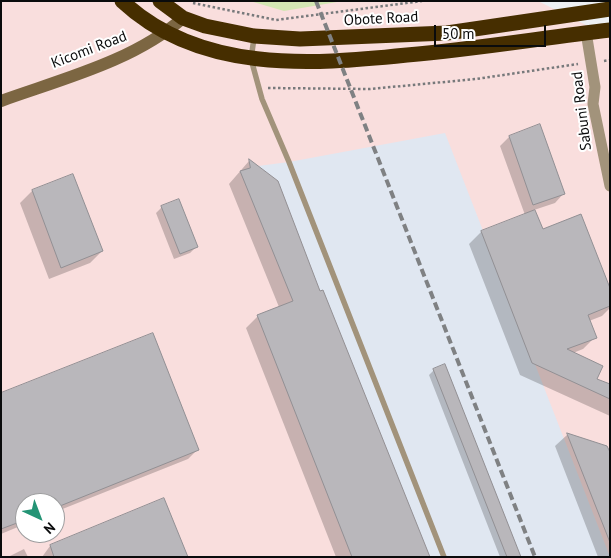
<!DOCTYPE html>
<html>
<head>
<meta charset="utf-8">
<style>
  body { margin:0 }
  #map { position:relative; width:611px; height:558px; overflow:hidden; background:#edf0f3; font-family:"PT Sans",sans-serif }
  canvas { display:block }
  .frame { position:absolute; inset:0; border:2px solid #0a0b0c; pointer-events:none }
  .north { position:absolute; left:15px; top:493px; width:50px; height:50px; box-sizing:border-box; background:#fff; border:1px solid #9d9d9e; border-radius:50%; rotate:137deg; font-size:14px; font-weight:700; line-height:20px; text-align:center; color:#0a0b0c }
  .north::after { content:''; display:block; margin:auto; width:18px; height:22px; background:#249475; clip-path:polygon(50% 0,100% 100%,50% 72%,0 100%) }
  .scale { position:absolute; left:434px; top:25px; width:112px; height:22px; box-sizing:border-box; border:2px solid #0a0b0c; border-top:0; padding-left:6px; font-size:15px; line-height:18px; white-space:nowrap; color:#0a0b0c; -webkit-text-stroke:4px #fff; paint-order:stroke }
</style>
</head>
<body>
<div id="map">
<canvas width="611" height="558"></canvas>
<div class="frame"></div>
<div class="north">N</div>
<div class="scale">50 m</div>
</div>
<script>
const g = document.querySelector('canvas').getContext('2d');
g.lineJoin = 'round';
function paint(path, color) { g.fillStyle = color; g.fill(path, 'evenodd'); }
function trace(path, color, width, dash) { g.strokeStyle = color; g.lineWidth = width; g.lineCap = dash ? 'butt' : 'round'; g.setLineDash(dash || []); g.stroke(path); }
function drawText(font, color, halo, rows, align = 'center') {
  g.font = font + ' "PT Sans",sans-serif'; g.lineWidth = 4; g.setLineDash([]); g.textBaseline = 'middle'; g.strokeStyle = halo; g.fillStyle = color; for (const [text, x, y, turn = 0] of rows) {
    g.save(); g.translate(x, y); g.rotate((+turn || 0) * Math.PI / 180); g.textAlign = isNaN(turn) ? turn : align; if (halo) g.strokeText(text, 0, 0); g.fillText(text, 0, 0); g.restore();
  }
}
const industrial = new Path2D(`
  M 1,1 L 538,1 L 610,37 L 610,557 L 1,557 ZM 25,503 L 55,503 L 55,533 L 25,533 Z`);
const built = new Path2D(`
  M 445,133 L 610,557 L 430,557 L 323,290 L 320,291 L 278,181 L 258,166 L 289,162 Z`);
const green = new Path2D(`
  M 250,1 L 343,1 L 284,11 Z`);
const shadow = new Path2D(`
  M 540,126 L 564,193 L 555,203 L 534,210 L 542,231 L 610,292 L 610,308 L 602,316 L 589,321 L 595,337 L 583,349 L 573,353 L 596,379 L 610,385 L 610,416 L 520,375 L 469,244 L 481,232 L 525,215 L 500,146 L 509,137 Z
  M 249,161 L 277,181 L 319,292 L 429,557 L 336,557 L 246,328 L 258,316 L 279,307 L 229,184 Z
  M 73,176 L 102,251 L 90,263 L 49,279 L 20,203 L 32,191 Z
  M 162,207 L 196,247 L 190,253 L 174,259 L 156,213 Z
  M 434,370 L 520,557 L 500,557 L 429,375 Z
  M 1,394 L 197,450 L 188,459 L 55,512 L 55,503 L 25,503 L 25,524 L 1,534 Z
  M 567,435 L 606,447 L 610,456 L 610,557 L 598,557 L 555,446 Z
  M 164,500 L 187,557 L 42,557 L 50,546 Z
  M 24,549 L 28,557 L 8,557 Z`);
const building = new Path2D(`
  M 540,124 L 565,194 L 533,205 L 509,136 Z
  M 249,159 L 278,181 L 320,291 L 323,290 L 430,557 L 352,557 L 257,315 L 293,301 L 240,171 L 250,168 Z
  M 73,174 L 103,251 L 61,268 L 32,190 Z
  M 179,199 L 198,247 L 180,254 L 161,206 Z
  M 535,210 L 543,229 L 581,214 L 610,288 L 610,306 L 588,315 L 597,338 L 567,349 L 603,366 L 597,379 L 610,384 L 610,399 L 532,363 L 481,231 Z
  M 153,333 L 199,450 L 55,508 L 55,503 L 25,503 L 25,520 L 1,529 L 1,393 Z
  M 445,364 L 521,557 L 507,557 L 433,369 Z
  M 567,433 L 607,446 L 610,452 L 610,542 Z
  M 164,498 L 188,557 L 54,557 L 50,545 Z`);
const path = new Path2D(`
  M 193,3 L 276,20 L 422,1
  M 604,61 L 610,60
  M 268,88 L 370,89 L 476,79 L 578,64`);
const lane = new Path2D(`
  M 254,38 L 251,59 L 262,99 L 289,162 L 444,557`);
const street = new Path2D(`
  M 586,32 L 595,87 L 593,104 L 610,186`);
const secondary = new Path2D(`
  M 1,101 C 62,79 134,61 183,18`);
const highway = new Path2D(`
  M 122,1 C 199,73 310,65 407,55 C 475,49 542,38 610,30
  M 160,1 L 183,18 L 205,26 L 254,36 L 300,39 L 447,33 L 610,9`);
const rail = new Path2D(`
  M 316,1 L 535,557`);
const streetNames = [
  ["Obote Road",381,19,-3],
  ["Kicomi Road",89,50,-21],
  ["Sabuni Road",582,111,-97]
];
paint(industrial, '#f9dedd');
paint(built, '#e0e7f1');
paint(green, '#d3e6b3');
paint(shadow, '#0003');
paint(building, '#b9b7bb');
trace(building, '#929094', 1);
trace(path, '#77797b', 2.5, [2.5, 2.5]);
trace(lane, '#a2937b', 5.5);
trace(street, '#a2937b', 11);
trace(secondary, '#7c6642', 12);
trace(highway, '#462e00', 15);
trace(rail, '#7f8183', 4, [8, 4]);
drawText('15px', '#0a0b0c', '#fff', streetNames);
</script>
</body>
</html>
